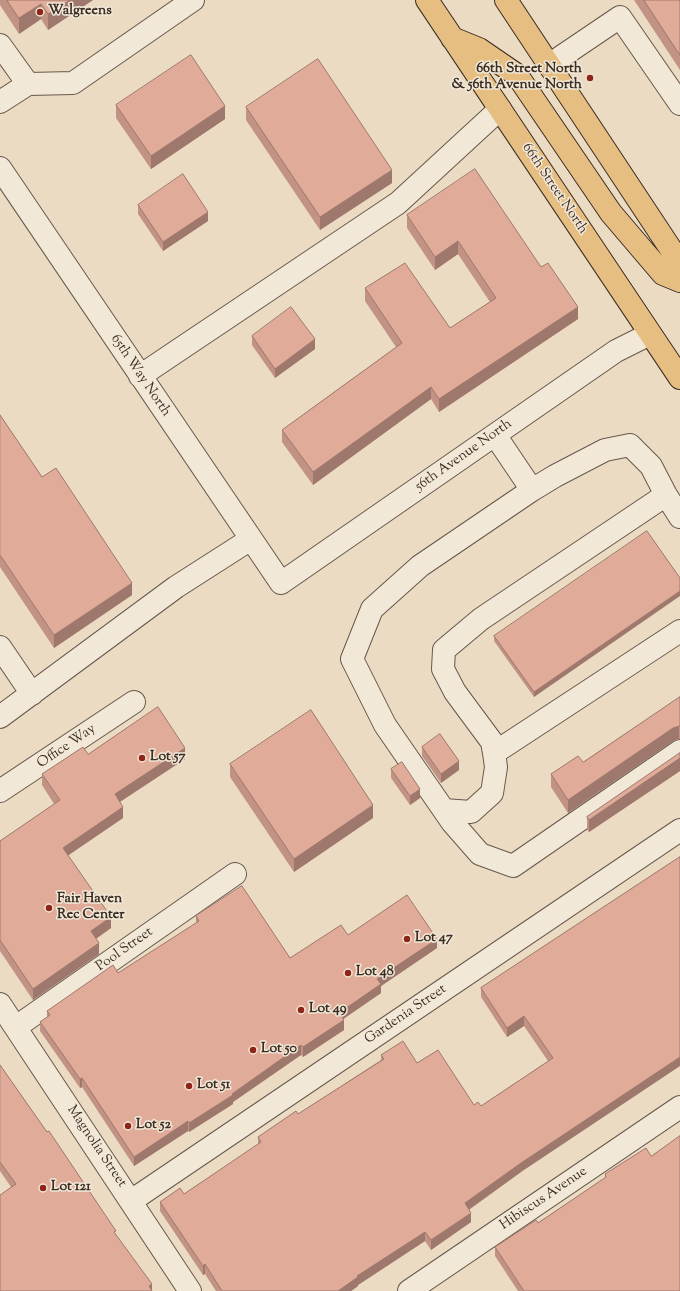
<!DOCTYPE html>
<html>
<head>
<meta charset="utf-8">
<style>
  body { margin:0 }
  canvas { display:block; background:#ebdbc2 }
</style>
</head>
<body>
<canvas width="680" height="1291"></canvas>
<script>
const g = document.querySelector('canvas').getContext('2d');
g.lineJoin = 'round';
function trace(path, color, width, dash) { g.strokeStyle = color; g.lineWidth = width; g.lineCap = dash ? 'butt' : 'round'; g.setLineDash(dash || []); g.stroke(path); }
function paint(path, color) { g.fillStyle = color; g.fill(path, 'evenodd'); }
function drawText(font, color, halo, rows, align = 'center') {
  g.font = font + ' "Sorts Mill Goudy",serif'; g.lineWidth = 3; g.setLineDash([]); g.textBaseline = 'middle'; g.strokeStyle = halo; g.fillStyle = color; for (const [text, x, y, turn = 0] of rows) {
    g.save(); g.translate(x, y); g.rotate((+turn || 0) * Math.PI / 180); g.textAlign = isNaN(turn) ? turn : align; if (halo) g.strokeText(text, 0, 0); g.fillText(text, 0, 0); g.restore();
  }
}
const minor = new Path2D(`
  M 0,45 L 28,84
  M 549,65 L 620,17 L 680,104
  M 0,102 L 28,84 L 73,83 L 193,0
  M 0,168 L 281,583 L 616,351 L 650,334
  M 140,376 L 398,203 L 500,109
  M 495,435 L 532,490
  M 680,517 L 666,495 L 651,466 L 630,445 L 605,450 L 555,476 L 532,490 L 420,566 L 372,609 L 352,659 L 385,725 L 452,822 L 480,854 L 513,866 L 680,751
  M 0,647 L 32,694
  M 0,717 L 176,587 L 251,539
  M 494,753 L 680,631
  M 0,791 L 134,702
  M 444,810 L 471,812 L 492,793 L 496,767 L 494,753 L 492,742 L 455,692 L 443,669 L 444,650 L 481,619 L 666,495
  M 0,1004 L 190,1291
  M 16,1027 L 235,874
  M 131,1201 L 680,830
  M 409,1291 L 680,1107`);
const major = new Path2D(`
  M 427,0 L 680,378
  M 506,0 L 680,263
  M 452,38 L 479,49 L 517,75 L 611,213 L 663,274 L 680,281`);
const wall = new Path2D(`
  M 0,0 L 93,0 L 48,30 L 41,19 L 19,34 L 0,5 Z
  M 634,0 L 680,0 L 680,70 Z
  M 116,105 L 225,119 L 151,169 L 116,118 Z
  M 246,107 L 392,183 L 320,230 L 246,120 Z
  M 138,205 L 208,221 L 163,251 L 138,214 Z
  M 407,215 L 541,267 L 578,319 L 439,412 L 431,399 L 313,485 L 282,442 L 282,430 L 396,347 L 365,301 L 365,288 L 450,328 L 490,302 L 458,254 L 435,270 L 407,228 Z
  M 252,336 L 315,349 L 275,378 L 252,345 Z
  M 0,415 L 42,477 L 132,595 L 54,648 L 0,567 Z
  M 680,578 L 534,697 L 494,641 L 494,636 Z
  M 680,697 L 680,739 L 673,741 L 568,813 L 551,787 L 551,774 L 583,762 Z
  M 422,747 L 459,770 L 441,783 L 422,756 Z
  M 680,753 L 680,771 L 589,832 L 587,830 L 587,817 Z
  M 88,754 L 185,759 L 120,802 L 123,818 L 68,855 L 111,928 L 96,939 L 99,954 L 33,1000 L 0,951 L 0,841 L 54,804 L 42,785 L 42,774 Z
  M 230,764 L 373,818 L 294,872 L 230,777 Z
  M 391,769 L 420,798 L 410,805 L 391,778 Z
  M 680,857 L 521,1172 L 469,1210 L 471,1222 L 431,1250 L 425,1241 L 358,1285 L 358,1286 L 351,1291 L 216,1291 L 205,1274 L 203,1275 L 160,1211 L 160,1202 L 184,1194 L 258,1145 L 258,1137 L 298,1114 L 381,1060 L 381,1055 L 417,1063 L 474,1105 L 481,1106 L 548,1061 L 524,1026 L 507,1037 L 481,997 L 481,988 Z
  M 196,916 L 290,958 L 348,935 L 437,948 L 381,986 L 381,993 L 343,1019 L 344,1030 L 303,1057 L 301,1055 L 233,1102 L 233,1104 L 189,1132 L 188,1131 L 134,1166 L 82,1087 L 80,1088 L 40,1031 L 40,1022 L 47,1017 L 47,1011 L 118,973 L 196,924 Z
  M 0,1065 L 116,1231 L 11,1187 L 0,1171 Z
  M 605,1174 L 680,1291 L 518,1291 L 495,1256 L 495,1247 L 538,1223 L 605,1178 Z`);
const shadedWall = new Path2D(`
  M 70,0 L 93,0 L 48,30 L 48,14 Z
  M 41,4 L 41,19 L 19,34 L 19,18 Z
  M 225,106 L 225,119 L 151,169 L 151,156 Z
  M 392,170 L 392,183 L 320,230 L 320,217 Z
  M 208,212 L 208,221 L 163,251 L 163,242 Z
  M 458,241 L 458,254 L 435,270 L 435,257 Z
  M 578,307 L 578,319 L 439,412 L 439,399 Z
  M 315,339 L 315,349 L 275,378 L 275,369 Z
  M 431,387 L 431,399 L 313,485 L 313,472 Z
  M 132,583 L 132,595 L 54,648 L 54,635 Z
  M 680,591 L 680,596 L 534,697 L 534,692 Z
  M 679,726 L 679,739 L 673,741 L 568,813 L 568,800 L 673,728 Z
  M 185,748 L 185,759 L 115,805 L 115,794 Z
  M 680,758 L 680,771 L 589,832 L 589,820 Z
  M 459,761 L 459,770 L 441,783 L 441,774 Z
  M 420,789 L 420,798 L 410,805 L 410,796 Z
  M 373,805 L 373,818 L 294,872 L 294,859 Z
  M 123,807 L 123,818 L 63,859 L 63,848 Z
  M 111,917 L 111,928 L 91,942 L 91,931 Z
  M 437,939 L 437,948 L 381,986 L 381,993 L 339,1022 L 339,1013 L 377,979 Z
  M 99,943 L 99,954 L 33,1000 L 33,989 Z
  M 524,1016 L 524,1026 L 507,1037 L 507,1028 Z
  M 344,1020 L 344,1030 L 303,1057 L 303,1047 Z
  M 301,1045 L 301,1055 L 233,1102 L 233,1104 L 189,1132 L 189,1123 Z
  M 680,1057 L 680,1066 L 521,1172 L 465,1212 L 465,1203 L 521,1163 Z
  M 82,1078 L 82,1087 L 80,1088 L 80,1079 Z
  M 188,1121 L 188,1131 L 134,1166 L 134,1157 Z
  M 471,1213 L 471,1222 L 431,1250 L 431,1240 Z
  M 425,1232 L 425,1241 L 358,1285 L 358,1286 L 351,1291 L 338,1291 L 357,1276 Z
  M 205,1264 L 205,1274 L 203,1275 L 203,1266 Z
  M 152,1284 L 152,1291 L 149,1286 Z`);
const building = new Path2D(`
  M 7,0 L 70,0 L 48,14 L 41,4 L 19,18 Z
  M 644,0 L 680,0 L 680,55 Z
  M 191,55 L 225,106 L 151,156 L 116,105 Z
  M 318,59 L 392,170 L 320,217 L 246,107 Z
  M 475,169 L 541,267 L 548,263 L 578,307 L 439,399 L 431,387 L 313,472 L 282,430 L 402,343 L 365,288 L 405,263 L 450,328 L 496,298 L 458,241 L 435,257 L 407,215 Z
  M 183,174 L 208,212 L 163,242 L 138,205 Z
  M 291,307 L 315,339 L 275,369 L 252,336 Z
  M 0,415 L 42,477 L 56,468 L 132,583 L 54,635 L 0,555 Z
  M 647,531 L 680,578 L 680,591 L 534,692 L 494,636 Z
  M 680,697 L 680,726 L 673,728 L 568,800 L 551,774 L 578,756 L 583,762 Z
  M 158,707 L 185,748 L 115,794 L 123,807 L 63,848 L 111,917 L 91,931 L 99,943 L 33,989 L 0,940 L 0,841 L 60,800 L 42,774 L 83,747 L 88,754 Z
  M 311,710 L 373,805 L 294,859 L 230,764 Z
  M 440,734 L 459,761 L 441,774 L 422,747 Z
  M 680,753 L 680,758 L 589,820 L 587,817 Z
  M 402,762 L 420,789 L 410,796 L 391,769 Z
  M 680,857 L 680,1057 L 521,1163 L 465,1203 L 471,1213 L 431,1240 L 425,1232 L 357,1276 L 358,1277 L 338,1291 L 222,1291 L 205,1264 L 203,1266 L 160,1202 L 180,1188 L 184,1194 L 261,1142 L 258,1137 L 296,1111 L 298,1114 L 384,1059 L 381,1055 L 403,1041 L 417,1063 L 438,1050 L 474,1105 L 478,1102 L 481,1106 L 553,1058 L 524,1016 L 507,1028 L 481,988 Z
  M 242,886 L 290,958 L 341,925 L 348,935 L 407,895 L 437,939 L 377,979 L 381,984 L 339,1013 L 344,1020 L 303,1047 L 301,1045 L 232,1094 L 233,1095 L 189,1123 L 188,1121 L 134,1157 L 82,1078 L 80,1079 L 40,1022 L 50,1015 L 47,1011 L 113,965 L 118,973 L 199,921 L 196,916 Z
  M 0,1065 L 47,1132 L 49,1131 L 116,1231 L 114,1232 L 152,1284 L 149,1286 L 152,1291 L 0,1291 L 0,1195 L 16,1184 L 0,1162 Z
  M 680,1136 L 680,1291 L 524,1291 L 495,1247 L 536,1220 L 538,1223 L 606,1177 L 605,1174 L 646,1148 L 651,1156 Z`);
const markers = [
  [40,12,4,"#8f2418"],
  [590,78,4,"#8f2418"],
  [142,758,4,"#8f2418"],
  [49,908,4,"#8f2418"],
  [407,939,4,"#8f2418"],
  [348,973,4,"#8f2418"],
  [301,1010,4,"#8f2418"],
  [253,1050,4,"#8f2418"],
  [189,1086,4,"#8f2418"],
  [128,1126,4,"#8f2418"],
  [43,1188,4,"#8f2418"]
];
const poiNames = [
  ["Walgreens",48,12],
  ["66th Street North",582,70,"right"],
  ["& 56th Avenue North",582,86,"right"],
  ["Lot 57",150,758],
  ["Fair Haven",57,900],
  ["Rec Center",57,916],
  ["Lot 47",415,939],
  ["Lot 48",356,973],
  ["Lot 49",309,1010],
  ["Lot 50",261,1050],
  ["Lot 51",197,1086],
  ["Lot 52",136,1126],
  ["Lot 121",51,1188]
];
const streetNames = [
  ["66th Street North",554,189,56],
  ["65th Way North",140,376,56],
  ["56th Avenue North",464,456,-35],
  ["Office Way",67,747,-34],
  ["Pool Street",125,950,-35],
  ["Gardenia Street",406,1015,-34],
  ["Magnolia Street",96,1147,56],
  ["Hibiscus Avenue",544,1199,-34]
];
trace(minor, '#66584c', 24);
trace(major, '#3a2d24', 24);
trace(minor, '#f2e8d7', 22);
trace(major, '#e6be81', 22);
paint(wall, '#c29384');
paint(shadedWall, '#9e786c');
paint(building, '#e1ab9a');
trace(building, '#9e786c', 1);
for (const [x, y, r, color] of markers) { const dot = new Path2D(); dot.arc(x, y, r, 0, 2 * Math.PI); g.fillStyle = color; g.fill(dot); trace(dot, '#f2e8d7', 1.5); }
drawText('bold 14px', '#3a2d24', '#f2e8d7', poiNames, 'left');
drawText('14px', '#3a2d24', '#f2e8d7', streetNames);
</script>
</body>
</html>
